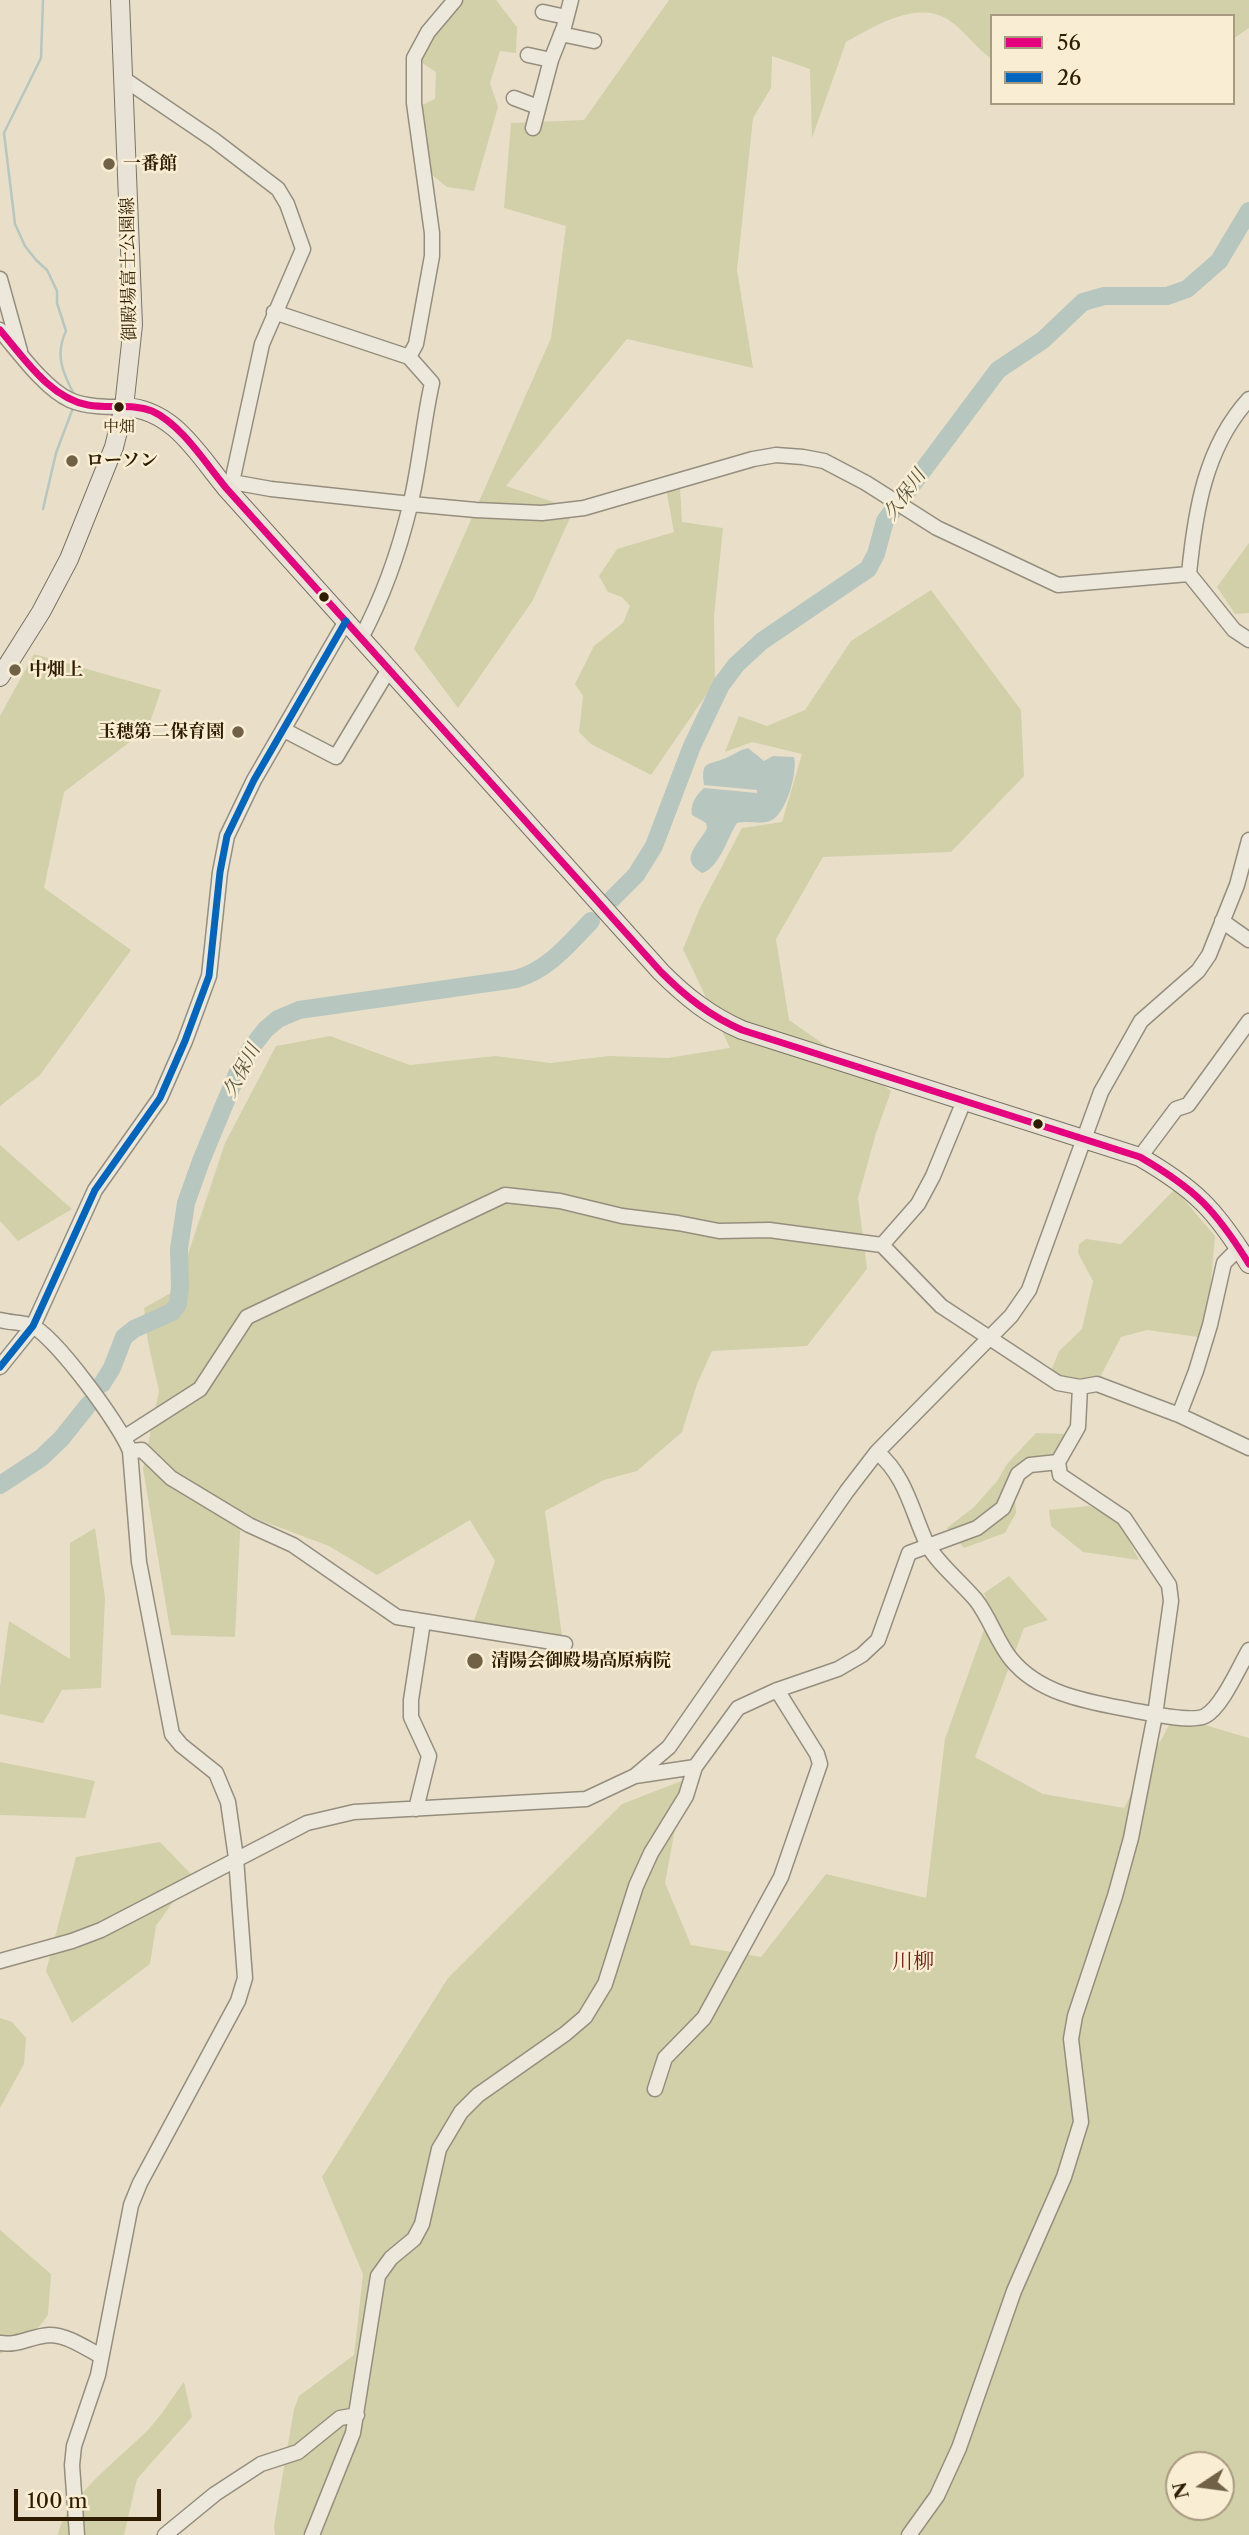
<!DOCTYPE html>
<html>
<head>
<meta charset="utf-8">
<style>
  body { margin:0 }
  #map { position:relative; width:1249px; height:2535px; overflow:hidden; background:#e9dfc9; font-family:"Libre Caslon Text",serif }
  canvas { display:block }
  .legend { position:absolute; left:990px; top:14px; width:245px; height:91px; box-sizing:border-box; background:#f9eed3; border:2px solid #a89a7f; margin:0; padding:9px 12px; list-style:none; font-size:21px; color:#2f1d01 }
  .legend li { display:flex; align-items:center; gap:14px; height:35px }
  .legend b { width:35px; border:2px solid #a89a7f }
  .north { position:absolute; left:1165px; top:2451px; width:70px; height:70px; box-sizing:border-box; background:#f9eed3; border:2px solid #a89a7f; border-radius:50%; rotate:257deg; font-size:19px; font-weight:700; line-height:28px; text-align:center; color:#2f1d01 }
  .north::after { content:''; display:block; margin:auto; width:24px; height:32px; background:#706147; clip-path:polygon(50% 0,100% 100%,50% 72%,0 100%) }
  .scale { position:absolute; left:14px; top:2489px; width:147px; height:32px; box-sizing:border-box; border:4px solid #2f1d01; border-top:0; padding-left:9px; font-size:21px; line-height:24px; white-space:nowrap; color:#2f1d01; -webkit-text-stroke:5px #f9eed3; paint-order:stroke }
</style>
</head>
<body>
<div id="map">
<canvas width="1249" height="2535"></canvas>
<ul class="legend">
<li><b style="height:9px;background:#e5007d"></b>56</li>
<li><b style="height:9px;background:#0065bd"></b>26</li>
</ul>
<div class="north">N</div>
<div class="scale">100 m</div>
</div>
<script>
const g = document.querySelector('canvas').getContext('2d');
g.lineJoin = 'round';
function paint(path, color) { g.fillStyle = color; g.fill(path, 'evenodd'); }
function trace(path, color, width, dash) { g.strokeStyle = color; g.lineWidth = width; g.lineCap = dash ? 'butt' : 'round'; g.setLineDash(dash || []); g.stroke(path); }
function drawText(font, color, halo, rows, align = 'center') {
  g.font = font + ' "Libre Caslon Text","Noto Serif JP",serif'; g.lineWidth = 5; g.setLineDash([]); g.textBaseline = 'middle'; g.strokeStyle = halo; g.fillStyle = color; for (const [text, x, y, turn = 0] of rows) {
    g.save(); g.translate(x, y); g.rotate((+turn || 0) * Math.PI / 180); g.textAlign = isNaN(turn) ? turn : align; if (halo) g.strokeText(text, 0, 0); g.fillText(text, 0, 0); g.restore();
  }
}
const green = new Path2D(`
  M 460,0 L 496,0 L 517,27 L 516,53 L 500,51 L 490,83 L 498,107 L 474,191 L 447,187 L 425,169 L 418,107 L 435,99 L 436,72 L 419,61 L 425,42 Z
  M 669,0 L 1249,0 L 1249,28 L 1233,39 L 1233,16 L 992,16 L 992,59 C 975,48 964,29 947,19 C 916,0 873,27 846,42 L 812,138 L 810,69 L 772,56 L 771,88 L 753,118 L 737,270 L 753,368 L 627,339 L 506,486 L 574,509 L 533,600 L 458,708 L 414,649 L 551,338 L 566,226 L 504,208 L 511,123 L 584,120 Z
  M 665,484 L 680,486 L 682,522 L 723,528 L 714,616 L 715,682 L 651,775 L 591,744 L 579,732 L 583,696 L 575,684 L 594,646 L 623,623 L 630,606 L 622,597 L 608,592 L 599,576 L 617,549 L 674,532 Z
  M 1249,543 L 1249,613 L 1235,614 L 1217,587 Z
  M 931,590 L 1021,710 L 1024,776 L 951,852 L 823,857 L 776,939 L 789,1020 L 891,1091 L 876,1133 L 858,1198 L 867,1269 L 807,1346 L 712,1351 L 697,1384 L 682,1432 L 637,1471 L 604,1480 L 545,1511 L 565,1658 L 518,1635 L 469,1635 L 495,1561 L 470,1520 L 377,1575 L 329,1546 L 241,1513 L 235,1637 L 171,1635 L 143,1469 L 159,1391 L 148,1342 L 144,1308 L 176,1290 L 225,1143 L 276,1046 L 330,1036 L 410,1065 L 496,1056 L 550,1063 L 609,1056 L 668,1058 L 730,1048 L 683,949 L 700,908 L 742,828 L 782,822 L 802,754 L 752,742 L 725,752 L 739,716 L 767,726 L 805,710 L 851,641 Z
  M 34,654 L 161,690 L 148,728 L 64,792 L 44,888 L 131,950 L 40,1075 L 0,1106 L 0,716 Z
  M 0,1145 L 72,1209 L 18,1241 L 0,1221 Z
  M 1175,1189 L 1215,1236 L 1206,1338 L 1147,1330 L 1121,1337 L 1098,1381 L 1078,1386 L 1051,1371 L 1059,1351 L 1082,1329 L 1093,1281 L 1078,1253 L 1079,1244 L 1086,1239 L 1121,1244 Z
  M 1036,1433 L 1069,1434 L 1056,1456 L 1014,1484 L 1016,1513 L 1005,1533 L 964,1548 L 947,1528 L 974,1507 L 997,1481 L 1007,1464 Z
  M 1089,1506 L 1118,1519 L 1139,1560 L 1083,1552 L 1051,1526 L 1049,1510 Z
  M 95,1528 L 105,1598 L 101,1688 L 62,1690 L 43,1723 L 0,1714 L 0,1687 L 9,1621 L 70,1659 L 70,1543 Z
  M 1009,1576 L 1048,1620 L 1024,1628 L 975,1757 L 1043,1794 L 1124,1808 L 1174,1716 L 1249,1738 L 1249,2535 L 275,2535 L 274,2526 L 294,2409 L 299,2396 L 354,2355 L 363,2274 L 322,2177 L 448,1978 L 622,1804 L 684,1780 L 665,1883 L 691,1945 L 761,1957 L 826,1874 L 926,1898 L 945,1739 L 990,1613 L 984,1593 ZM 1179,2465 L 1221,2465 L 1221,2507 L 1179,2507 Z
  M 0,1762 L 95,1781 L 85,1818 L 0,1815 Z
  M 160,1842 L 192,1875 L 156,1926 L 150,1964 L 72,2023 L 46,1971 L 76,1857 Z
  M 0,2018 L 12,2022 L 26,2038 L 24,2064 L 0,2108 Z
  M 0,2230 L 51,2274 L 48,2315 L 32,2336 L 0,2354 Z
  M 184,2382 L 192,2417 L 137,2479 L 124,2535 L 58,2535 C 65,2499 122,2456 148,2430 C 161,2416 172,2398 184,2382 Z`);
const water = new Path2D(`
  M 748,748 L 764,761 L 773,756 L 794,757 C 798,772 786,815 770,821 C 759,825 748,820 737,823 C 728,836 719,869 702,873 C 677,859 700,843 707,828 L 706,823 L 692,815 C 690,804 696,795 704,788 L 757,793 L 757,790 L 704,785 C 701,760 707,766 726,758 C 733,755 739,750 748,748 Z`);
const stream = new Path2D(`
  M 43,0 L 41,58 L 4,133 L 15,224 L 25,246 L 36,260 L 47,270 L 57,291 L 57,303 L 66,331 C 55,354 62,372 74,394
  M 43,509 L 56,453 L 73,408`);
const river = new Path2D(`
  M 612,899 L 636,875 L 654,846 L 692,746 L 721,685 L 736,665 L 762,641 L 868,569 L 876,554 L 885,521 L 998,370 L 1043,340 L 1083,302 L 1104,296 L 1167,296 L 1187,289 L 1219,261 L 1249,211
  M 102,1384 L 112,1368 L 124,1337 L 134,1329 L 172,1312 L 178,1304 L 180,1287 L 179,1249 L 186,1203 L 201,1161 L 237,1074 L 251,1048 L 266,1029 L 278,1019 L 299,1010 L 516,979 C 548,970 568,945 591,921
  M 0,1485 L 41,1458 L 61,1439 L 89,1404`);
const minor = new Path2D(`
  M 543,12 L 566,17
  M 561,34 L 594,41
  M 528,55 L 551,60
  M 124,79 L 214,140 L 278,189 L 287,204 L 303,249 L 262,344 L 232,482 L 226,488
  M 514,98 L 538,107
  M 533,128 L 551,60 L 564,27 L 571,0
  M 0,279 L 20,351
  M 274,312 L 409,357 L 432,383 C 423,423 420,465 410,506 C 399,551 383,597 361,638
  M 0,330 C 18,351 45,389 70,400 C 86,407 106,407 124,407
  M 409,357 L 416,344 L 432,256 L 432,233 L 414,103 L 414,58 L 428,32 L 455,0
  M 1249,399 C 1205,447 1195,512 1189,574 L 1234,630 L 1249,640
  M 232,482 L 271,489 L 411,504 L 476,510 L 542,513 L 584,508 L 753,459 L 776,455 L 803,457 L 824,461 L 866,483 L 937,528 L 1058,585 L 1189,574
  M 284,730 L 336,757 L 389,669
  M 1222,921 L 1249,940
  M 1140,1157 L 1176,1109 L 1188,1105 L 1249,1021
  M 882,1245 L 918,1204 L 933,1176 L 964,1101
  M 0,1320 C 10,1323 23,1322 32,1326 C 55,1336 121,1426 130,1451 L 139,1562 L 172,1734 L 181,1745 L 216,1773 L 228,1802 L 236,1858 L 245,1978 L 238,2001 L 140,2183 L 131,2205 L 98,2375 L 74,2446 L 72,2465 L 77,2535
  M 0,1367 L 33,1326 L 95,1190 L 160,1098 L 185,1041 L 209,976 L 220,872 L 227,836 L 254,780 L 346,621
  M 1179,1415 L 1196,1371 L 1210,1325 L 1224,1263 L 1239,1248
  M 125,1437 L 200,1389 L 247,1317 L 505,1195 L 560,1201 L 622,1216 L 678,1223 L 719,1231 L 769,1230 L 882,1245 L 941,1306 L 1058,1383 L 1080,1387 L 1097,1384 L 1179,1415 L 1249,1448
  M 130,1451 L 142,1450 L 171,1478 L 249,1525 L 293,1545 L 397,1617 L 565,1644
  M 877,1452 C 906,1476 912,1512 927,1544 C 937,1563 962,1583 976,1600 C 990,1618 997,1642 1011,1659 C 1040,1695 1090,1702 1131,1710 C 1148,1713 1191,1723 1205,1716 C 1222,1707 1239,1667 1249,1650
  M 635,1776 L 695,1767
  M 416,1809 L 429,1756 L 411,1717 L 411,1700 L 423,1622
  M 0,1961 L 72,1941 L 101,1930 L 307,1823 L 354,1812 L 586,1799 L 635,1776 L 669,1747 L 847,1491 L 877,1452 L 1011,1316 L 1029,1290 L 1101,1092 L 1141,1021 L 1198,971 L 1209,955 L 1237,885 L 1249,840
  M 655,2089 L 665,2058 L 704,2018 L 781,1877 L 820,1764 L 817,1754 L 777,1690
  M 0,2343 C 18,2346 32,2336 49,2335 C 68,2335 85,2348 101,2356
  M 165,2535 L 215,2494 L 261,2464 L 298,2452 L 340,2418 L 357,2415
  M 312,2535 L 353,2433 L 378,2276 L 391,2258 L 414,2239 L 422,2224 L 439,2149 L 461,2112 L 478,2095 L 565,2034 L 585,2017 L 605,1984 L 636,1886 L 651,1853 L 686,1796 L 695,1767 L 738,1708 L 777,1690 L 838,1669 L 862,1655 L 878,1640 L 909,1553 L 977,1528 L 1003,1508 L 1018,1474 L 1030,1465 L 1058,1462
  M 909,2535 L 937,2496 L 959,2448 L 1014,2291 L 1064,2177 L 1081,2122 L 1071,2039 L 1075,2016 L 1115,1896 L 1131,1838 L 1155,1715 L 1171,1601 L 1169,1585 L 1124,1518 L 1060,1475 L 1058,1462 L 1078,1427 L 1080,1387`);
const major = new Path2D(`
  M 124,407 C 173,409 197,453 226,488 L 661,972 C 686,997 710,1016 742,1030 L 1140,1157 C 1195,1189 1215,1209 1249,1264
  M 0,677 L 41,612 L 69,559 L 114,447 L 124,407 L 133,325 L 120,0`);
const bus1 = new Path2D(`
  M 0,330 C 24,358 50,398 88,405 C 109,409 132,403 152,411 C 181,424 206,464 226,488 L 661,972 C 686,997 710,1016 742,1030 L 1140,1157 C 1195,1189 1215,1209 1249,1264`);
const bus2 = new Path2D(`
  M 0,1367 L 33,1326 L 95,1190 L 160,1098 L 185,1041 L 209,976 L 220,872 L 227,836 L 254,780 L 346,621`);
const markers = [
  [109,164,7,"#706147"],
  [119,407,6,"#2f1d01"],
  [72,461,7,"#706147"],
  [324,597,6,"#2f1d01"],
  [15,670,7,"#706147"],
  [238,732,7,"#706147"],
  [1038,1124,6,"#2f1d01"],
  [475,1661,9,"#706147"]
];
const busNames = [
  ["中畑",119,427]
];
const poiNames = [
  ["一番館",123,164],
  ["ローソン",86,461],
  ["中畑上",29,670],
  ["玉穂第二保育園",224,732,"right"],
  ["清陽会御殿場高原病院",491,1661]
];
const streetNames = [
  ["御殿場富士公園線",129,269,-91]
];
const waterNames = [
  ["久保川",905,495,-54],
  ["久保川",242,1071,-62]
];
const quarterNames = [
  ["川柳",913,1962]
];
paint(green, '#d1d0a9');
paint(water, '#b7c6bf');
trace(stream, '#b7c6bf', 2.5);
trace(river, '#b7c6bf', 18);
trace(minor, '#958e7e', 17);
trace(major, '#7a7363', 20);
trace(minor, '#ece8dc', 14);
trace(major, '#e9e3d7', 18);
trace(bus1, '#e5007d', 7);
trace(bus2, '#0065bd', 7);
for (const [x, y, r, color] of markers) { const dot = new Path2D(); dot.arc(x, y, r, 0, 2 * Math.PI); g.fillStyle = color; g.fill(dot); trace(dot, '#f9eed3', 2.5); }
drawText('16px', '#2f1d01', '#f9eed3', busNames);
drawText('bold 18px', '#2f1d01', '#f9eed3', poiNames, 'left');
drawText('18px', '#2f1d01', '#f9eed3', streetNames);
drawText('italic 19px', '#575542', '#f9eed3', waterNames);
drawText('21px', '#7a1f14', '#f9eed3', quarterNames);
</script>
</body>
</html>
